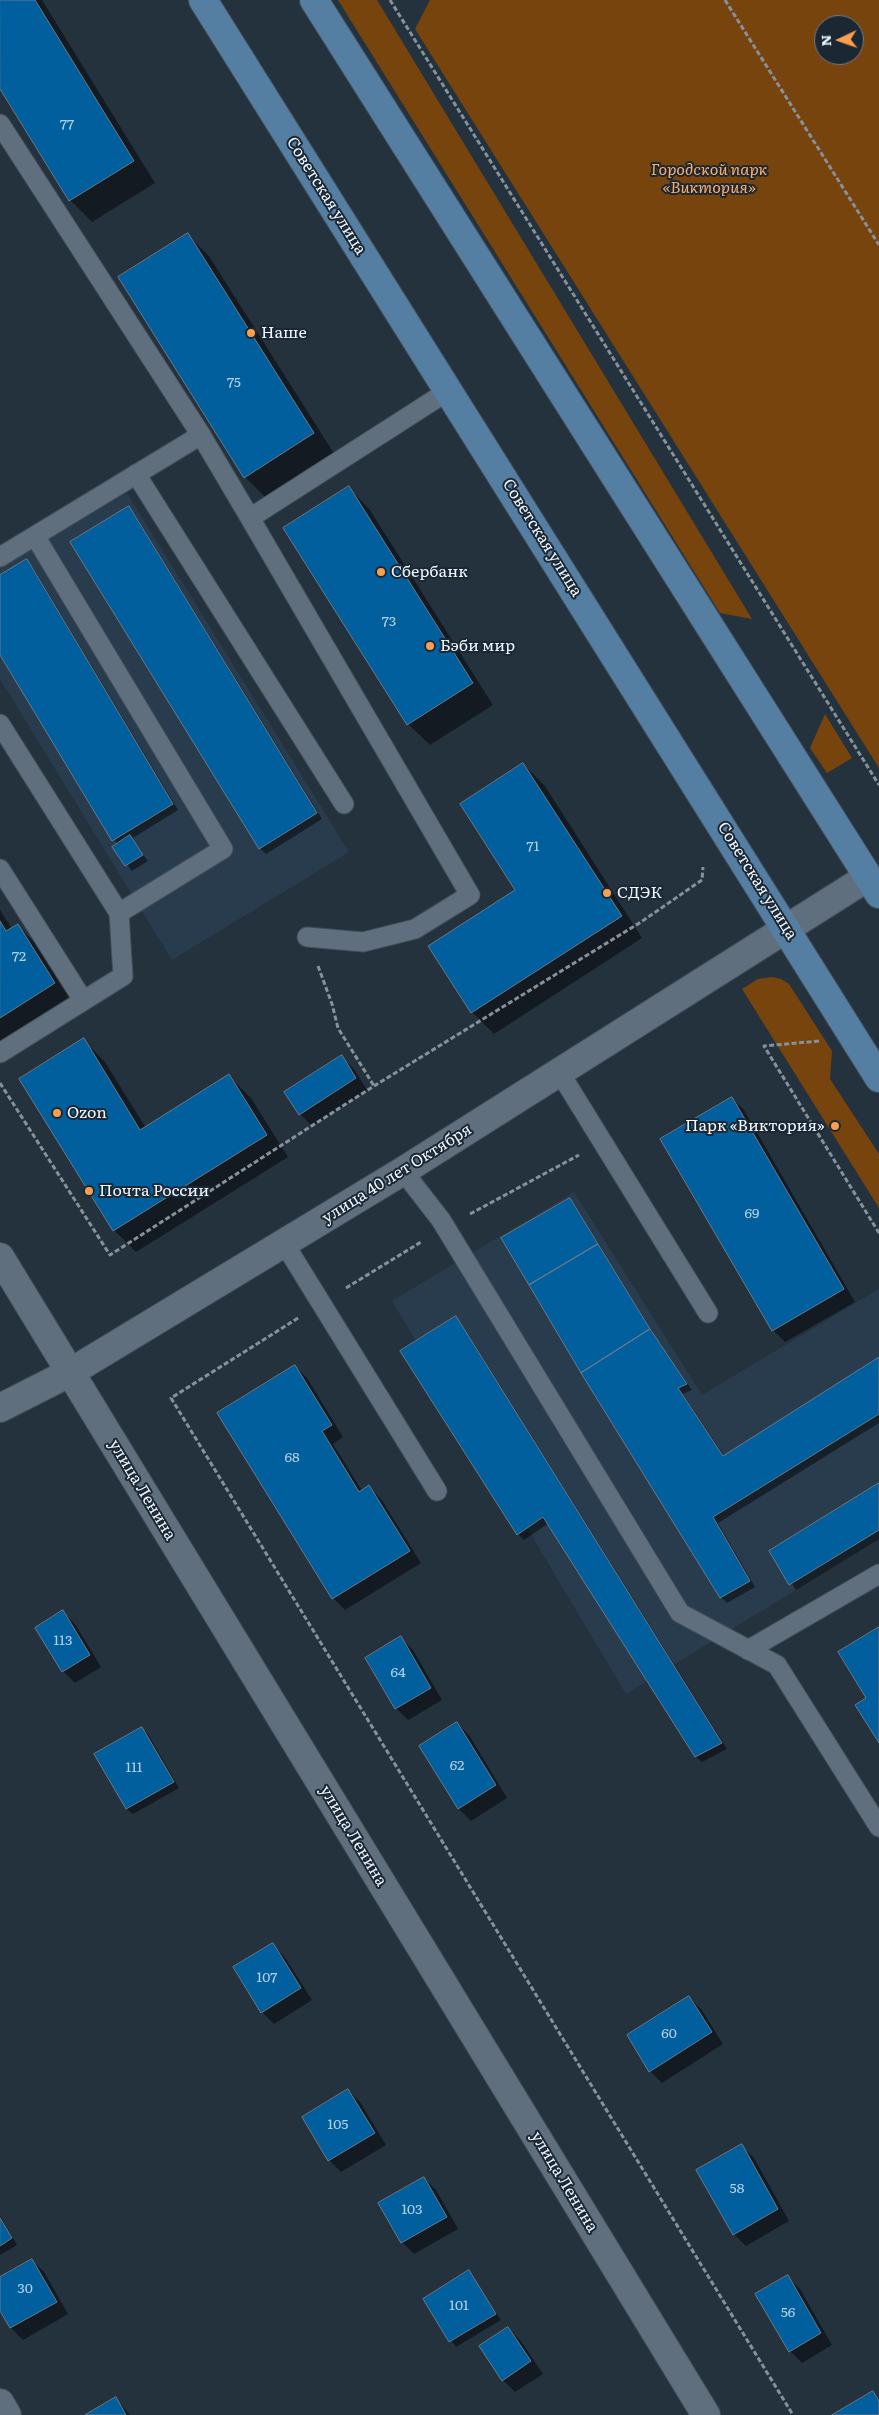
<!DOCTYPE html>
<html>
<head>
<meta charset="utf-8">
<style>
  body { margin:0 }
  #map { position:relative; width:879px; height:2415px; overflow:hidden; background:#24323e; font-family:Literata,serif }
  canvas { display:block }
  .north { position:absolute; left:814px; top:15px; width:50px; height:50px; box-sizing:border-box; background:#1b2834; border:1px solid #6f7a85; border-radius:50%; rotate:267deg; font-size:14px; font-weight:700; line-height:20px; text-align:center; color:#eef6ff }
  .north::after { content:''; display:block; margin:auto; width:18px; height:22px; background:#fa9f4e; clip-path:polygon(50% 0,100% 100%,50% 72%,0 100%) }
</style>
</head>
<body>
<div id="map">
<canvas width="879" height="2415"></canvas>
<div class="north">N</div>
</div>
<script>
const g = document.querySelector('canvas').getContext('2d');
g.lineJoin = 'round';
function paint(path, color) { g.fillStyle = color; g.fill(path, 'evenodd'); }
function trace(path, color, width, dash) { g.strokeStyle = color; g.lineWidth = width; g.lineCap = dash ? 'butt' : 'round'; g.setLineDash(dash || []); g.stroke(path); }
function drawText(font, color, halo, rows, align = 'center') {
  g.font = font + ' Literata,serif'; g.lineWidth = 4; g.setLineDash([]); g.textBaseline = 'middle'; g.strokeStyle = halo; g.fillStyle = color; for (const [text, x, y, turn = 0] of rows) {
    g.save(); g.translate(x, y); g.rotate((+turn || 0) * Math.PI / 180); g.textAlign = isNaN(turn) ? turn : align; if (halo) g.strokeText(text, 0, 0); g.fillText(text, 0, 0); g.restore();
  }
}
const built = new Path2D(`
  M 127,493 L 349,852 L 172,960 L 0,679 L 0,567 Z
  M 574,1192 L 702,1395 L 879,1289 L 879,1539 L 626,1694 L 392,1301 Z`);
const green = new Path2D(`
  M 338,0 L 377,0 L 752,619 L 720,613 Z
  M 430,0 L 879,0 L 879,768 L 415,29 ZM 824,25 L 854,25 L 854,55 L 824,55 Z
  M 825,714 L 852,758 L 827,773 L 810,748 Z
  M 772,977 L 781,979 L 789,984 L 832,1051 L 830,1079 L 879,1154 L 879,1208 L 742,989 L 758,979 Z`);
const shadow = new Path2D(`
  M 0,0 L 42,0 L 155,183 L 92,222 L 70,200 L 0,87 Z
  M 188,235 L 209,256 L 335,455 L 267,499 L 245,477 Z
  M 349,488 L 370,510 L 493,705 L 430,745 L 408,724 Z
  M 128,507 L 134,513 L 322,819 L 266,854 L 260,848 Z
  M 27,561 L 32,566 L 178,810 L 131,839 L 148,861 L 132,871 L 114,847 L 118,845 L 0,652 L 0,577 Z
  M 523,764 L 545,786 L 642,938 L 494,1034 L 472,1012 L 517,890 Z
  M 0,910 L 12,929 L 18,926 L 39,947 L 76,1006 L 0,1053 Z
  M 83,1040 L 105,1062 L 146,1128 L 229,1076 L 251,1098 L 288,1157 L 136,1252 L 114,1230 L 21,1079 Z
  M 342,1057 L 354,1069 L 367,1090 L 312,1126 L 300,1114 Z
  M 732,1098 L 744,1110 L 855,1302 L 785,1342 L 773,1330 L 662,1139 Z
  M 569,1199 L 575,1205 L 655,1336 L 692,1390 L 683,1394 L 725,1457 L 879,1358 L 879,1423 L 718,1523 L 755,1587 L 727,1603 L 721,1597 Z
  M 456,1318 L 461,1323 L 727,1749 L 702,1762 L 696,1757 L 549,1523 L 524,1540 L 518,1534 L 402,1351 Z
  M 295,1366 L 307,1378 L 343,1437 L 333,1444 L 362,1491 L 369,1487 L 381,1499 L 421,1563 L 345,1610 L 333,1598 Z
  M 879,1484 L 879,1539 L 796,1590 L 771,1552 Z
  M 63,1612 L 75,1624 L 101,1667 L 75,1683 L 63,1671 Z
  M 401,1638 L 413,1650 L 442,1700 L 408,1720 L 396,1708 L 367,1658 Z
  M 457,1723 L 469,1735 L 507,1798 L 471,1821 L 459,1809 L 420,1746 Z
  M 142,1728 L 148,1734 L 179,1788 L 133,1814 L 127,1809 L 96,1755 Z
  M 272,1944 L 284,1956 L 312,2000 L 274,2024 L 262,2012 Z
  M 689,1997 L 701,2009 L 723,2044 L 662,2083 L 650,2071 Z
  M 348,2090 L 360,2102 L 386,2145 L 341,2172 L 329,2160 L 304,2118 Z
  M 742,2146 L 754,2158 L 789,2221 L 746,2246 L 734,2234 Z
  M 424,2178 L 436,2190 L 458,2229 L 414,2254 L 402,2242 L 380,2204 Z
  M 0,2216 L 17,2245 L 0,2255 Z
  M 32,2260 L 44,2272 L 68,2314 L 23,2340 L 11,2328 L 0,2309 L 0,2278 Z
  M 469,2272 L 501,2320 L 456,2347 L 424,2299 Z
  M 788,2277 L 800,2289 L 832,2345 L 802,2363 L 790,2351 Z
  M 508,2328 L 520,2340 L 543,2374 L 515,2392 L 503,2380 Z
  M 116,2399 L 130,2415 L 87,2415 Z`);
const building = new Path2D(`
  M 0,0 L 35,0 L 134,161 L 69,201 L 0,89 Z
  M 188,233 L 314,433 L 244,478 L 118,277 Z
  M 349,486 L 473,683 L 407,725 L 283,528 Z
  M 129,506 L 317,813 L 259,849 L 70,542 Z
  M 27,559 L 173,804 L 112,841 L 0,655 L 0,575 Z
  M 523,763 L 622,916 L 471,1013 L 428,946 L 515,890 L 460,804 Z
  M 130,835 L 143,855 L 125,866 L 112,847 Z
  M 0,921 L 6,931 L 18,924 L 55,983 L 0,1018 Z
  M 84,1038 L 140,1130 L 229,1074 L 267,1135 L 113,1231 L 19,1079 Z
  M 342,1055 L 356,1078 L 299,1115 L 284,1092 Z
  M 732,1097 L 844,1289 L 772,1331 L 660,1139 Z
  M 570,1198 L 598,1244 L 529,1285 L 501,1238 Z
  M 598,1244 L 650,1329 L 581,1373 L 529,1285 Z
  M 456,1316 L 722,1743 L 695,1757 L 543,1517 L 517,1535 L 400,1351 Z
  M 650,1329 L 687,1384 L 678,1388 L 723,1456 L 879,1357 L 879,1414 L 713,1517 L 750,1581 L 720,1598 L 581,1373 Z
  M 295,1365 L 332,1425 L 322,1431 L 359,1492 L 369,1485 L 410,1551 L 332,1599 L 217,1413 Z
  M 879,1483 L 879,1530 L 789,1585 L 769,1551 Z
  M 63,1610 L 90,1655 L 62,1672 L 35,1628 Z
  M 879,1627 L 879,1743 L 855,1705 L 866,1698 L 838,1652 Z
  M 401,1636 L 431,1688 L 395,1709 L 365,1658 Z
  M 457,1722 L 496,1785 L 458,1809 L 419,1746 Z
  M 142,1727 L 174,1782 L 126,1809 L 94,1754 Z
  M 273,1943 L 301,1988 L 261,2013 L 233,1967 Z
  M 689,1996 L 712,2032 L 649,2072 L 627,2035 Z
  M 348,2089 L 375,2133 L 328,2161 L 302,2117 Z
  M 742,2144 L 778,2209 L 733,2235 L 696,2170 Z
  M 424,2177 L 447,2217 L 401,2243 L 378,2203 Z
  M 0,2218 L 12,2238 L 0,2246 Z
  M 32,2259 L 57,2302 L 10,2328 L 0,2311 L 0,2277 Z
  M 469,2270 L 496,2314 L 449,2342 L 423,2299 Z
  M 788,2275 L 821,2333 L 789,2352 L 755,2294 Z
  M 508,2327 L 531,2361 L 502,2381 L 479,2346 Z
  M 873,2391 L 879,2401 L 879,2415 L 832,2415 Z
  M 116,2397 L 126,2415 L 85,2415 Z`);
const path = new Path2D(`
  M 390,0 L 879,785
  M 725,0 L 879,245
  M 318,966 L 332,1004 L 338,1028 L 374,1086
  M 819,1041 L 764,1046 L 879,1233
  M 0,1083 L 110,1255 L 374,1086 L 641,922 L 702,880 L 703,867
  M 470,1214 L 579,1155
  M 346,1288 L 421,1242
  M 298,1318 L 171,1398 L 793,2415`);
const service = new Path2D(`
  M 0,124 L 201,435 L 250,518 L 448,391
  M 136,474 L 344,804
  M 250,518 L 470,895 L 415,929 L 363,942 L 307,937
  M 35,536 L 223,849 L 119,913
  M 0,557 L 201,435
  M 0,724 L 119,913 L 123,976 L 0,1053
  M 0,869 L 83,1000
  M 560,1073 L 708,1313
  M 403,1171 L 441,1220 L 680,1613 L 777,1665 L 879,1827
  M 284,1243 L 437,1491
  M 748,1650 L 879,1574`);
const minor = new Path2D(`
  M 0,1408 L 71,1372 L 403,1171 L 868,877
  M 0,2403 L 7,2415`);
const tertiary = new Path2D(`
  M 0,1257 L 706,2415`);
const primary = new Path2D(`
  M 203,0 L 879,1078
  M 314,0 L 879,894`);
const markers = [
  [251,333,5,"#fa9f4e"],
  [381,572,5,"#fa9f4e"],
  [430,646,5,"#fa9f4e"],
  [607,893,5,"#fa9f4e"],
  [57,1113,5,"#fa9f4e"],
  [835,1126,5,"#fa9f4e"],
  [89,1191,5,"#fa9f4e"]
];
const numberNames = [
  ["77",67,125],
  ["75",234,383],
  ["73",389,622],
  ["71",533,847],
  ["72",19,957],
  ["69",752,1214],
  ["68",292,1458],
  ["113",63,1641],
  ["64",398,1673],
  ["62",457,1766],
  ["111",134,1768],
  ["107",267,1978],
  ["60",669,2034],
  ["105",338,2125],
  ["58",737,2189],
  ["103",412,2210],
  ["30",25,2289],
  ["101",459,2306],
  ["56",788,2313]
];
const parkNames = [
  ["Городской парк",709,170],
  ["«Виктория»",709,188]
];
const streetNames = [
  ["Советская улица",326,196,58],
  ["Советская улица",542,538,58],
  ["Советская улица",757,881,58],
  ["улица 40 лет Октября",397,1174,-32],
  ["улица Ленина",142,1490,59],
  ["улица Ленина",353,1836,59],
  ["улица Ленина",564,2182,59]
];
const poiNames = [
  ["Наше",261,333],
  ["Сбербанк",391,572],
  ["Бэби мир",440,646],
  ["СДЭК",617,893],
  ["Ozon",67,1113],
  ["Парк «Виктория»",825,1126,"right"],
  ["Почта России",99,1191]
];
paint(built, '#293c4d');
paint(green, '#78440d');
paint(shadow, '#0007');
paint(building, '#005f9c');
trace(building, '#6a7988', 1);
trace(service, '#434e59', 21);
trace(minor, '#434e59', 30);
trace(tertiary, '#434e59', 30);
trace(primary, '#434e59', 30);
trace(path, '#86919b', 3, [5, 2.5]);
trace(service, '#606f7d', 19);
trace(minor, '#606f7d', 28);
trace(tertiary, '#606f7d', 28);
trace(primary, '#557ea3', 28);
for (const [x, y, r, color] of markers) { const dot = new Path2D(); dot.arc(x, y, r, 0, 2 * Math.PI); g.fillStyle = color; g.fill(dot); trace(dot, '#1b2834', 2); }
drawText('14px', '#b2d0e6', null, numberNames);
drawText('italic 16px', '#fbad6b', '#1b2834', parkNames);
drawText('16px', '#eef6ff', '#1b2834', streetNames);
drawText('16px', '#eef6ff', '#1b2834', poiNames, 'left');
</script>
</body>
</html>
